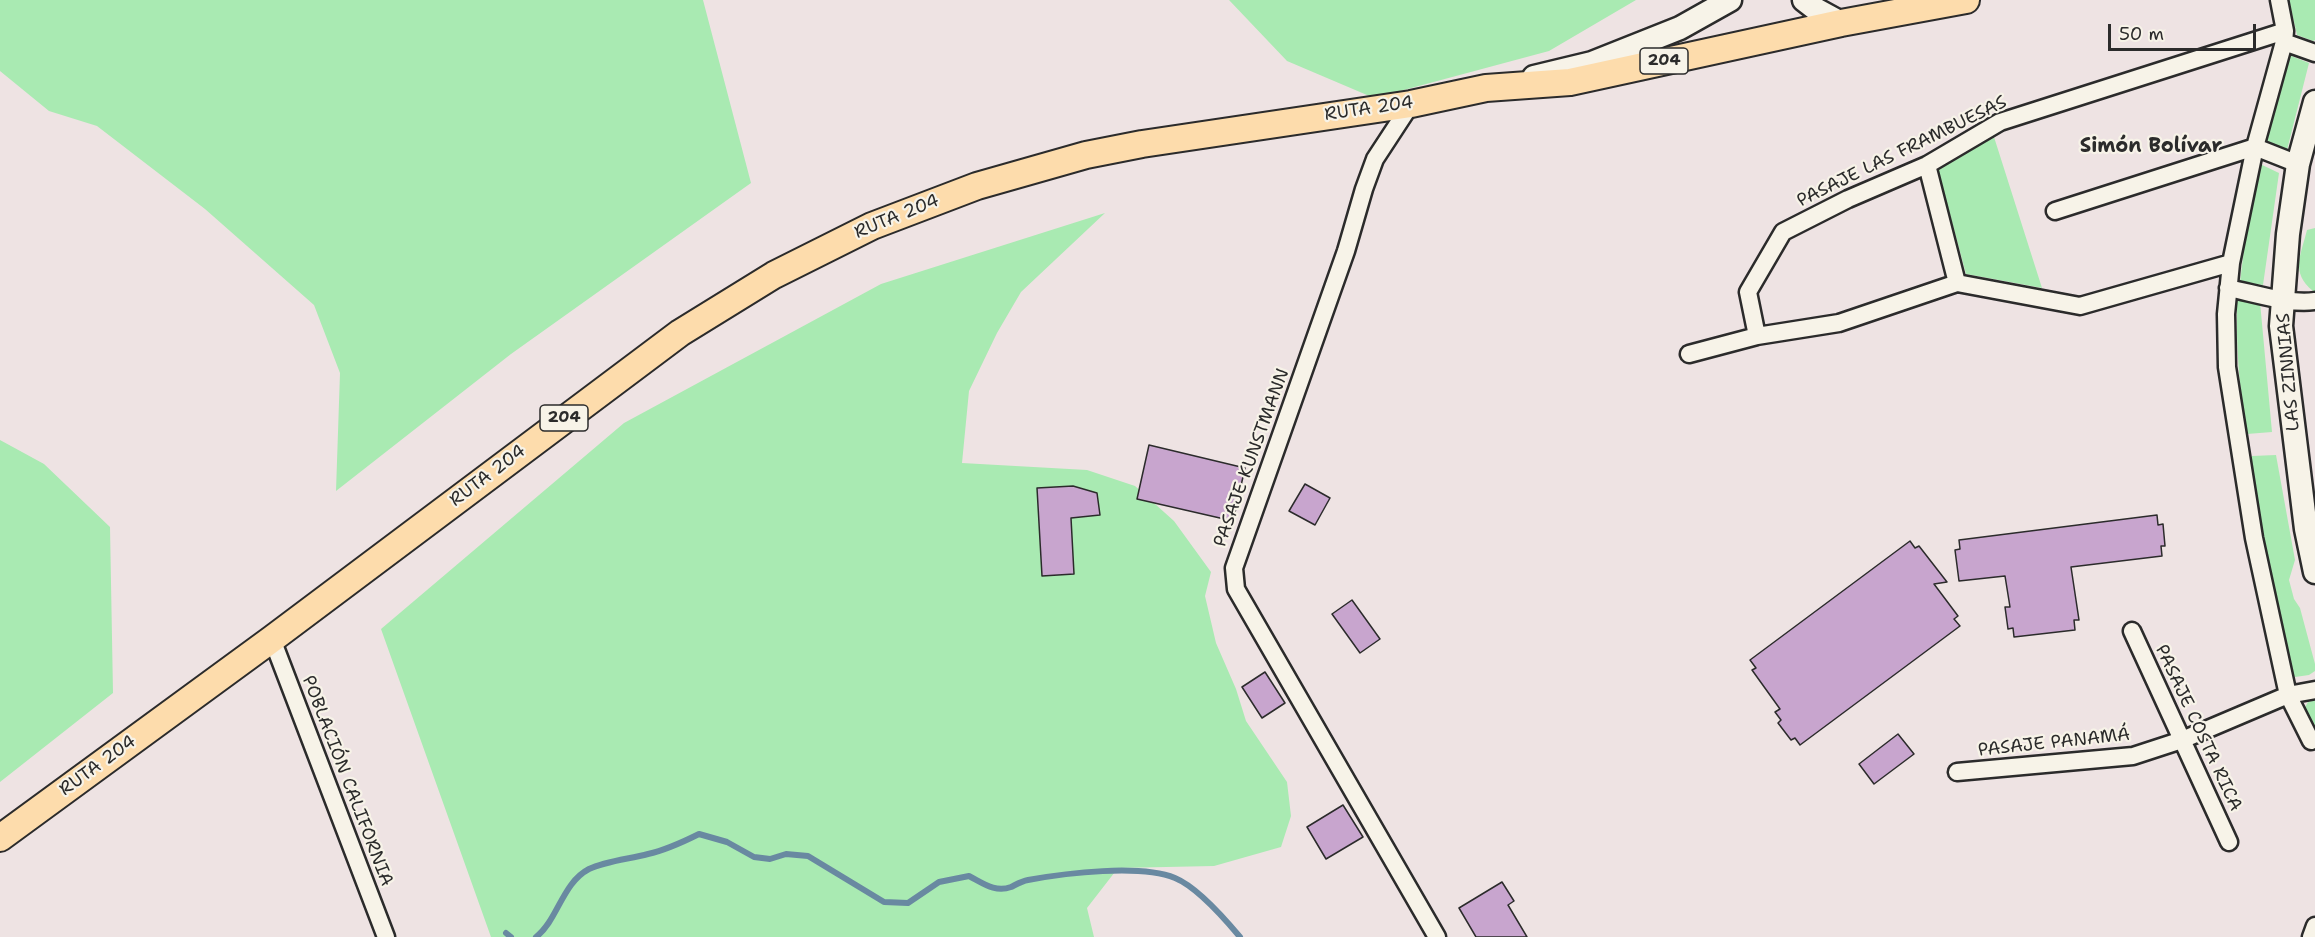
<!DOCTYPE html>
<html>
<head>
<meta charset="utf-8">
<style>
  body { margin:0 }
  #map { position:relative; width:2315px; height:937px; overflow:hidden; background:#eee3e3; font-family:"Shantell Sans",sans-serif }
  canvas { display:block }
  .scale { position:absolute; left:2108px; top:24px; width:148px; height:27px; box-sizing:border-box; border:3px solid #2b2b2b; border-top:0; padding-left:8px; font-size:18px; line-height:21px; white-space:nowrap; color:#2b2b2b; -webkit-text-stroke:4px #f7f3e8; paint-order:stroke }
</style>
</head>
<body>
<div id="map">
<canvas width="2315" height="937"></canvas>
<div class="scale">50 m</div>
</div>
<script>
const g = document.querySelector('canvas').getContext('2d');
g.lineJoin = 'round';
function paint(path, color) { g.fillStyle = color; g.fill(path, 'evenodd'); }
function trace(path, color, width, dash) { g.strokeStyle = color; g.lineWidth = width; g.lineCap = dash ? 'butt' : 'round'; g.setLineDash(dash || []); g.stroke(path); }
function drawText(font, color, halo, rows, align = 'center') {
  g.font = font + ' "Shantell Sans",sans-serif'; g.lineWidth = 4.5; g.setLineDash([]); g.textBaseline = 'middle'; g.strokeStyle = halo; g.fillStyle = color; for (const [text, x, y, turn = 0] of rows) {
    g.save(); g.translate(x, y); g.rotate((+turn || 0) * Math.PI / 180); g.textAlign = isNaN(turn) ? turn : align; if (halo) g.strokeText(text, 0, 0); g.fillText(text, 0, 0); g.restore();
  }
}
const green = new Path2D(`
  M 0,0 L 703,0 L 751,183 L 511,354 L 336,491 L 340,373 L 314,305 L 205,209 L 97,126 L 49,111 L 0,71 Z
  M 1229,0 L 1636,0 L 1549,51 L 1374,98 L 1287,61 Z
  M 2289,0 L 2315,0 L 2315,40 L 2313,41 L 2297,35 Z
  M 2289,55 L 2309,63 L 2287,150 L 2265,140 Z
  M 1994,137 L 2042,288 L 1966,274 L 1938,170 Z
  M 2260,164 L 2279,173 L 2263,285 L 2240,282 L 2245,241 Z
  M 1105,213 L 1021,292 L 997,333 L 969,391 L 962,463 L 1087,470 L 1135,486 L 1174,521 L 1211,572 L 1205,596 L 1216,643 L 1236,689 L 1246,721 L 1287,782 L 1291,816 L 1281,847 L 1214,866 L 1118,868 L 1087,908 L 1094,937 L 491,937 L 381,629 L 624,423 L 881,284 Z
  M 2315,228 L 2315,291 L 2313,291 C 2290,272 2301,255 2307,230 Z
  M 2237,300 L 2260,302 L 2272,432 L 2247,434 C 2239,388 2236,347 2237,300 Z
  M 0,440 L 44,464 L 110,527 L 113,693 L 0,782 Z
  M 2276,455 L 2295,560 L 2289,580 L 2294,599 L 2300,608 L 2315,664 L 2315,671 L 2309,675 L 2295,677 L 2287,670 L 2250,467 L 2252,456 Z
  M 2315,700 L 2315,731 L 2304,709 L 2308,702 Z`);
const stream = new Path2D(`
  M 506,933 L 511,937
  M 536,937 C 558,920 562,883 589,869 C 606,861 629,859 648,854 C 666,850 683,842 699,834 L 727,842 L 754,857 L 770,859 L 786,854 L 808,856 L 884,902 L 908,903 L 939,882 L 969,876 C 983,883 995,893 1011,887 C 1017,884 1022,881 1028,880 C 1066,873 1140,864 1175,878 C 1197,887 1225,919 1240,937`);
const building = new Path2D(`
  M 1149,445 L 1245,468 L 1233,521 L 1137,499 Z
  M 1305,484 L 1330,498 L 1315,525 L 1289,511 Z
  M 1073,486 L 1097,493 L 1100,515 L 1071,518 L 1074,574 L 1042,576 L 1037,488 Z
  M 2157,515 L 2158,525 L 2163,524 L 2165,546 L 2161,546 L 2162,556 L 2071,567 L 2079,620 L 2074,620 L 2075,630 L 2014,637 L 2013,628 L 2008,629 L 2005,607 L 2010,607 L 2005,576 L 1959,581 L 1955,550 L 1960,549 L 1959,540 Z
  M 1910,541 L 1915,548 L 1919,546 L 1947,582 L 1934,584 L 1958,616 L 1954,619 L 1960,626 L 1800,745 L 1795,738 L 1791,740 L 1778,723 L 1781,720 L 1775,712 L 1780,709 L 1752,670 L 1756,668 L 1750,660 Z
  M 1352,600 L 1380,639 L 1360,653 L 1332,614 Z
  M 1265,672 L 1285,703 L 1262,718 L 1242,687 Z
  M 1898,734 L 1914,754 L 1874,784 L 1859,764 Z
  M 1343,805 L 1363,837 L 1326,859 L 1307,827 Z
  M 1502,882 L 1514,901 L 1508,905 L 1527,937 L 1476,937 L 1459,908 Z`);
const street = new Path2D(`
  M 2279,0 L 2285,31 L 2284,42 L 2255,147 L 2231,263 L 2226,314 L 2227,367 L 2254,538 L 2288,695 L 2311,741
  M 2284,42 L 2315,53
  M 1411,104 L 1375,159 L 1364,189 L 1346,251 L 1234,568 L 1236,589 L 1437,937
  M 1927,165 L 1957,283
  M 2055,211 L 2255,147 L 2298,164
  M 2228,288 C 2254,293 2290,305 2315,301
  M 1757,336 L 1748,292 L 1783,232 L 1848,199 L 1927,165 L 2000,122 L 2285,31
  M 1689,354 L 1757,336 L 1839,323 L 1957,283 L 2080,306 L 2231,263
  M 2132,631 L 2229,842
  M 272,639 L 386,937
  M 1957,772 L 2133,756 L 2182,740 L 2288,695 L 2315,690
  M 2311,937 L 2315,926`);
const secondary = new Path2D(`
  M 1804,0 L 1817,10 L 1841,23
  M 1534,77 L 1592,63 L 1680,28 L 1730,0
  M 2315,102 L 2298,164 L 2288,234 L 2281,326 L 2306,529 L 2315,572`);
const primary = new Path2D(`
  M 0,838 L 272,639 L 680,333 L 774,275 L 872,226 L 977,186 L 1086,155 L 1142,144 L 1411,104 L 1486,88 L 1570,82 L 1841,23 L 1966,0`);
const shields = [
  [1664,61,48],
  [564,418,48]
];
const shieldNames = [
  ["204",1664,61],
  ["204",564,418]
];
const streetNames = [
  ["RUTA 204",1369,109,-8],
  ["PASAJE LAS FRAMBUESAS",1902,152,-26],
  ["RUTA 204",897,217,-22],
  ["LAS ZINNIAS",2289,372,-95],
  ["PASAJE KUNSTMANN",1252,458,-70],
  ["RUTA 204",488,476,-37],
  ["PASAJE COSTA RICA",2198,728,65],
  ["PASAJE PANAMÁ",2054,743,-6],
  ["RUTA 204",98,766,-36],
  ["POBLACIÓN CALIFORNIA",347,781,69]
];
const neighbourhoodNames = [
  ["Simón Bolívar",2151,147]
];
paint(green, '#a9eab2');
trace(stream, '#6989a1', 6);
paint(building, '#c8a5ce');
trace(building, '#2b2b2b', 1.5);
trace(street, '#2b2b2b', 21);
trace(secondary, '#2b2b2b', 27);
trace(primary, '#2b2b2b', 30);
trace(street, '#f7f3e8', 16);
trace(secondary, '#f7f3e8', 22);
trace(primary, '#fddcac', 26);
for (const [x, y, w] of shields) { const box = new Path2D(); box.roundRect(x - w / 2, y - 13, w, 26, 4.5); g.fillStyle = '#f7f3e8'; g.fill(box); trace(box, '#2b2b2b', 1.5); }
drawText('bold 16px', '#2b2b2b', null, shieldNames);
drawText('18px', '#2b2b2b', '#f7f3e8', streetNames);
drawText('bold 20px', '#2b2b2b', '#f7f3e8', neighbourhoodNames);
</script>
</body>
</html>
